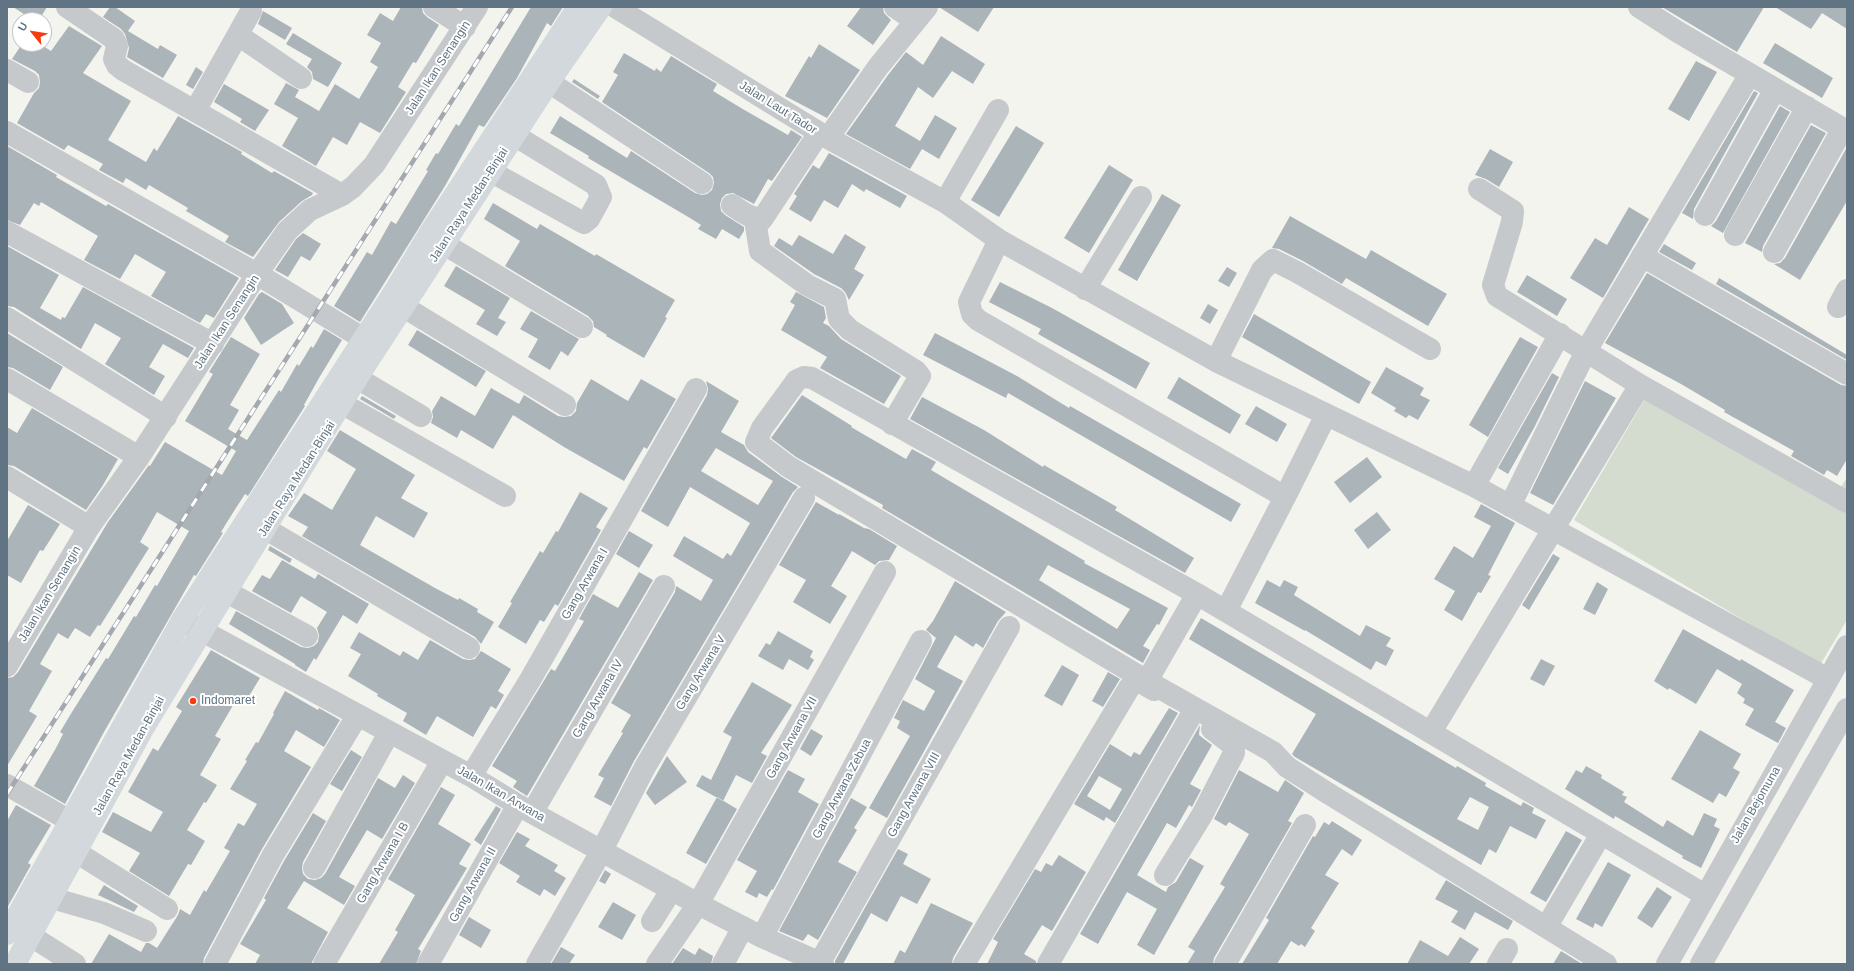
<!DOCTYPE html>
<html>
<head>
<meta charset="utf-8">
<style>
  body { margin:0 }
  #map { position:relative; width:1854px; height:971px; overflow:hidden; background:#f4f4ef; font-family:Arial,sans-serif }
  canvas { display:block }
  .frame { position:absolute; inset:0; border:8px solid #607483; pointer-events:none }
  .north { position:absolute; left:12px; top:12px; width:40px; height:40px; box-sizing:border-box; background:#fff; border:1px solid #bfc7cd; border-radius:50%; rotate:300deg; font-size:11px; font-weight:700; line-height:16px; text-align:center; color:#607483 }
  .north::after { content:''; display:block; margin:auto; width:14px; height:18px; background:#f53e0e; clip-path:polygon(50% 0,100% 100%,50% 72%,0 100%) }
</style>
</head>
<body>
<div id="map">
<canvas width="1854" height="971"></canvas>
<div class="frame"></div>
<div class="north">U</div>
</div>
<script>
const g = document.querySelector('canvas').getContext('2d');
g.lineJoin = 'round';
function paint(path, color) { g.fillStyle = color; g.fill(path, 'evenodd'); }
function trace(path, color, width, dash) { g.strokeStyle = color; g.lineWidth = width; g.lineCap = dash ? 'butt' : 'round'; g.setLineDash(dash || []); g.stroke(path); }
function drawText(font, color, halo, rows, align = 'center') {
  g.font = font + ' Arial,sans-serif'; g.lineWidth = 4; g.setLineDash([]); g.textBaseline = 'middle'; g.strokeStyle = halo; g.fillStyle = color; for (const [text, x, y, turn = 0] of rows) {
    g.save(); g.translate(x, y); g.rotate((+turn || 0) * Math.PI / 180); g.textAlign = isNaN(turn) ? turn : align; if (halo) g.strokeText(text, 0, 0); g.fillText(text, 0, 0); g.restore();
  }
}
const green = new Path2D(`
  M 1646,397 L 1831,504 L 1847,477 L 1847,620 L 1820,665 L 1574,520 Z`);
const building = new Path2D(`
  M 13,7 L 47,7 L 39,20 L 33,20 Z
  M 110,7 L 115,7 L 135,21 L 128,31 L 158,49 L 160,45 L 177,55 L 163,78 L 127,57 L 129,48 L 125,34 L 121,29 L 103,17 Z
  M 401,7 L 422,7 L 423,13 L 427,17 L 439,25 L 416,63 L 413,62 L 398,87 L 406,92 L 380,133 L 360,122 L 347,145 L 333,137 L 316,166 L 282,146 L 298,118 L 274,104 L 286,83 L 299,90 L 295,97 L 319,111 L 335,84 L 359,99 L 378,67 L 370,62 L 381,43 L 367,35 L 380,13 L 393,21 Z
  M 531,7 L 563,7 L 551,26 L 547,23 L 517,78 L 484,127 L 479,125 L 445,186 L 360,322 L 334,306 L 367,252 L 372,255 L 391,221 L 396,224 L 428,171 L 426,170 L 436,153 L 438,154 L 456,124 L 459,126 Z
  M 861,7 L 883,7 L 884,13 L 891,20 L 873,45 L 847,26 Z
  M 939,7 L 994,7 L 978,32 Z
  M 1662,7 L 1764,7 L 1737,52 Z
  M 1775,7 L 1847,7 L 1847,29 L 1822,13 L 1811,29 Z
  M 263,11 L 292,28 L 285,40 L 258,24 Z
  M 69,26 L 102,46 L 83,73 L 131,101 L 108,140 L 146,162 L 154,148 L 157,151 L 178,116 L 242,152 L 241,154 L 272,173 L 274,171 L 313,193 L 312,195 L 302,201 L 279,222 L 253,257 L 225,242 L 229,236 L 186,211 L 188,208 L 149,185 L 146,190 L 126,178 L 123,183 L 99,170 L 103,164 L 68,145 L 64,150 L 17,123 L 34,93 L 39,88 L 40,82 L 39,75 L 35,71 L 12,59 L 22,44 L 40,44 L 51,51 Z
  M 293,33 L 342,63 L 328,87 L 313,79 L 312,72 L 307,67 L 312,59 L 286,44 Z
  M 941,36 L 985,64 L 973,84 L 952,71 L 933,98 L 918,87 L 895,126 L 920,141 L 935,115 L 957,128 L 939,159 L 922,149 L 910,169 L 846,134 L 888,75 L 906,52 L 923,65 Z
  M 1775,43 L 1833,78 L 1822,98 L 1763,63 Z
  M 819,44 L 860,70 L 827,118 L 785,96 L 809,56 L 811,58 Z
  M 624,53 L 655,71 L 656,68 L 661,72 L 671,56 L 717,84 L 713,91 L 741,108 L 788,135 L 791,130 L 802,137 L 772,181 L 768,179 L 754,204 L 733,193 L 726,194 L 722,198 L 720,204 L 721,211 L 725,215 L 744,227 L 744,231 L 739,239 L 722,229 L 716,239 L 698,229 L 701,225 L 690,218 L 588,158 L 589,156 L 550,133 L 560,116 L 627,158 L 631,151 L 695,193 L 702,195 L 707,194 L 712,190 L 714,183 L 713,177 L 709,173 L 602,102 L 618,75 L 613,72 Z
  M 1696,61 L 1717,72 L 1689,121 L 1668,109 Z
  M 196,67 L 203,72 L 193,89 L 186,85 Z
  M 574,79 L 600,96 L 598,99 L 572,82 Z
  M 224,84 L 269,110 L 255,131 L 240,122 L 242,119 L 214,102 Z
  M 1754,91 L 1758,93 L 1694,209 L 1693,219 L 1682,213 Z
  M 1780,106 L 1790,112 L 1723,233 L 1711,226 L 1716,221 Z
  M 1811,125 L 1826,133 L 1763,246 L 1762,252 L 1745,243 Z
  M 1016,126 L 1044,143 L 999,217 L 971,200 Z
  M 7,146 L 57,175 L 56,177 L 106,206 L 108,204 L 239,278 L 214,318 L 206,314 L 200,323 L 151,296 L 166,272 L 135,254 L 120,279 L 84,260 L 98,236 L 41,202 L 39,206 L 34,203 L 20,225 L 7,220 Z
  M 1847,147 L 1847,201 L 1800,280 L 1774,264 L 1780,263 L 1785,258 Z
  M 1490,149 L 1513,162 L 1499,187 L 1486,179 L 1475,175 Z
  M 829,153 L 907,196 L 900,208 L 866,189 L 864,192 L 852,184 L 838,208 L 824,200 L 811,222 L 789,209 L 797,196 L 794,194 L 813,165 L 819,169 Z
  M 1109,165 L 1133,180 L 1089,253 L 1064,238 Z
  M 1162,194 L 1181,205 L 1137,281 L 1118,270 Z
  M 493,203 L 537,229 L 540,224 L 595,256 L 596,254 L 675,300 L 665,317 L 667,318 L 644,358 L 606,336 L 607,335 L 594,327 L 593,321 L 588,316 L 505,266 L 520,241 L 484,219 Z
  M 1629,207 L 1649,219 L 1603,298 L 1570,278 L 1595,238 L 1607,245 Z
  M 1290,216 L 1366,259 L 1371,250 L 1447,294 L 1428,326 L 1346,278 L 1342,284 L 1303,261 L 1279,249 L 1272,248 Z
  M 303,233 L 321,244 L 310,261 L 301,256 L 288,277 L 275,270 L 296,239 Z
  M 845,234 L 866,247 L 854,269 L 864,275 L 849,300 L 845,292 L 841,288 L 814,274 L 774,246 L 779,238 L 792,246 L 799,235 L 833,254 Z
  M 1664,244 L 1696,263 L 1692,270 L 1659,252 Z
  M 7,246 L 59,275 L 40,308 L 61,320 L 62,317 L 65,318 L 83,287 L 194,348 L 188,358 L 163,344 L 149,367 L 165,376 L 154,395 L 105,364 L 121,338 L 95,323 L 81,349 L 14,307 L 7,306 Z
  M 456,266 L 510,298 L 498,318 L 506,322 L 497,336 L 476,324 L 485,310 L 444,286 Z
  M 1227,267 L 1237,273 L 1229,287 L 1218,281 Z
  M 1647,273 L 1841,385 L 1847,386 L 1847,459 L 1837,476 L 1827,470 L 1824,475 L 1791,456 L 1794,451 L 1724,412 L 1725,410 L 1681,384 L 1605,343 Z
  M 1527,275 L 1567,299 L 1557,316 L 1517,292 Z
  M 1719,278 L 1847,355 L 1847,360 L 1716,284 Z
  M 1000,282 L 1052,308 L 1150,363 L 1136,389 L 1038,334 L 1041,329 L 989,302 Z
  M 262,292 L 282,304 L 294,323 L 261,345 L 244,318 L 259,294 Z
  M 796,292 L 824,307 L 826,318 L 823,323 L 829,326 L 841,339 L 901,376 L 884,404 L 820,368 L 827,357 L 781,330 L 795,305 L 790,302 Z
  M 1208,304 L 1218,310 L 1210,324 L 1200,318 Z
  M 531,311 L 579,339 L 568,356 L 561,351 L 550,370 L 528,357 L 538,339 L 520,329 Z
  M 1254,314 L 1371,382 L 1359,404 L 1242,337 Z
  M 324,329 L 342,340 L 319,378 L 304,405 L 305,406 L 248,496 L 245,494 L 234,511 L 221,532 L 223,533 L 196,576 L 194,575 L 104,732 L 65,804 L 34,786 L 56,748 L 63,734 L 60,732 L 72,712 L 106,658 L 108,659 L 134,616 L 136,617 L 155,585 L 157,586 L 189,531 L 157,512 L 140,542 L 149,548 L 100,626 L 98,625 L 90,637 L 75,628 L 68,639 L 58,633 L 40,664 L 52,671 L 29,711 L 37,716 L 7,766 L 7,678 L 13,677 L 18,672 L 108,522 L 149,465 L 150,466 L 165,442 L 222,475 L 236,451 L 185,421 L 213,374 L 209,372 L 231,337 L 260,354 L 230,405 L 239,410 L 228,429 L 247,440 L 279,390 L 281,392 L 297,364 L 299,366 L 311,346 L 313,348 Z
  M 417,330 L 486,371 L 476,387 L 408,345 Z
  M 7,333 L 63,367 L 50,390 L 13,368 L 7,367 Z
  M 935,333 L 1017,376 L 1069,408 L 1070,406 L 1241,504 L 1231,522 L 1008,393 L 1006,398 L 923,355 Z
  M 1520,337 L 1538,347 L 1488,437 L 1469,425 Z
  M 1386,367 L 1424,388 L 1420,395 L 1430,400 L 1418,420 L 1409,415 L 1406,418 L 1394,411 L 1396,408 L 1371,393 Z
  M 1552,373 L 1559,377 L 1534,428 L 1508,474 L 1498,468 Z
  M 1179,377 L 1241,415 L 1230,434 L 1167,398 Z
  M 591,379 L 628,401 L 641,379 L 676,399 L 647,449 L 644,447 L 624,481 L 564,447 L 513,415 L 493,449 L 461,430 L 457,438 L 431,423 L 433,417 L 432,411 L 441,396 L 475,416 L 491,388 L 519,404 L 524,395 L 558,416 L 564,417 L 571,416 L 576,411 L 577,403 Z
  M 706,381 L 739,401 L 721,432 L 744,445 L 748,452 L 782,477 L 798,487 L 793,492 L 634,761 L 611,806 L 594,797 L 604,778 L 598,775 L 623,733 L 621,732 L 631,715 L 611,703 L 675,592 L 676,586 L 701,601 L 713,580 L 673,556 L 684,536 L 723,559 L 727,553 L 731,556 L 750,523 L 690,487 L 668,527 L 641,511 L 707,395 L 708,389 ZM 716,448 L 773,481 L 758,505 L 701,471 Z
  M 1585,381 L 1616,398 L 1553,505 L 1530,493 Z
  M 802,395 L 852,426 L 851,427 L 906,459 L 912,449 L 936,462 L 931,470 L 1085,561 L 1084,563 L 1168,608 L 1159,625 L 1157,624 L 1143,646 L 1150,650 L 1143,663 L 882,508 L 883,505 L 796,457 L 771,438 ZM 1048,565 L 1130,609 L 1117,629 L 1039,580 Z
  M 362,396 L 396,416 L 394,419 L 360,399 Z
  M 922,397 L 984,430 L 1043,467 L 1044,465 L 1117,507 L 1115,510 L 1194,558 L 1185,573 L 910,419 Z
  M 1256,406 L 1287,424 L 1277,442 L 1245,424 Z
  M 32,408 L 118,459 L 103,485 L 86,510 L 14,466 L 7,465 L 7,427 L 17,433 Z
  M 340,430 L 415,475 L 401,498 L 428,513 L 414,538 L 376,516 L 360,545 L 435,588 L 458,600 L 459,598 L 478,609 L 477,612 L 494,622 L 481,644 L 475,637 L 302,536 L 308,527 L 288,516 L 304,493 L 332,510 L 356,469 L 327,451 Z
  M 1367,457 L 1382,477 L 1350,503 L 1334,482 Z
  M 580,492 L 608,508 L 596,527 L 601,530 L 558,606 L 555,604 L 544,622 L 540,620 L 526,644 L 498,627 L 512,603 L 510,602 L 540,551 L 543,553 L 556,531 L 558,532 Z
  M 816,502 L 839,515 L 839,514 L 864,528 L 869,529 L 897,546 L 889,560 L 879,561 L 875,565 L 852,551 L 831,586 L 847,596 L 830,624 L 793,602 L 806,580 L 779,565 Z
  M 1481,504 L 1515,523 L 1488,575 L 1491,576 L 1481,593 L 1478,592 L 1462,621 L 1444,610 L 1455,591 L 1434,579 L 1454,546 L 1473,558 L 1491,526 L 1474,517 Z
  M 28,505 L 60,524 L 43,551 L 40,550 L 21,583 L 7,575 L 7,541 Z
  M 1377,512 L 1391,530 L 1368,549 L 1354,530 Z
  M 629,531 L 653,545 L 639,568 L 616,554 Z
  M 270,546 L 292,559 L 290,563 L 268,550 Z
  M 1553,554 L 1560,558 L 1529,610 L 1522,605 Z
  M 282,560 L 315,579 L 318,574 L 369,604 L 357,624 L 343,615 L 316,660 L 314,658 L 306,672 L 295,665 L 295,664 L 229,624 L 236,611 L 301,647 L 308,648 L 314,646 L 318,642 L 319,635 L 317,628 L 327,612 L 301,596 L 291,613 L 252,591 L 262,575 L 270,579 Z
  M 639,572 L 653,580 L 527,796 L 513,787 L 517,781 L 492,766 L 551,669 L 555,671 L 584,621 L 579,619 L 593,594 L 618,608 Z
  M 1267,580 L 1280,587 L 1284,580 L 1298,587 L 1294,595 L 1360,636 L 1366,625 L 1391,638 L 1386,646 L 1394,650 L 1386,666 L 1376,661 L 1371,670 L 1305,630 L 1305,631 L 1255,603 Z
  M 955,581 L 1006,612 L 998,621 L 983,648 L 976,643 L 973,647 L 955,635 L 937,667 L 963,681 L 887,818 L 869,808 L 910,736 L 897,728 L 900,721 L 894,718 L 903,700 L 924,711 L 935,691 L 915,679 L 936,638 L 926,630 L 933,621 Z
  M 1597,582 L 1608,589 L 1595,615 L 1583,609 Z
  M 1201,618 L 1456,768 L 1457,766 L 1486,783 L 1485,786 L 1521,806 L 1523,802 L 1534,808 L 1532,813 L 1546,820 L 1536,839 L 1510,826 L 1496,853 L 1489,849 L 1481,865 L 1295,757 L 1292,754 L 1316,714 L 1189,639 ZM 1470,797 L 1489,807 L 1478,830 L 1457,819 Z
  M 1683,629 L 1740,661 L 1741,659 L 1794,690 L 1775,722 L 1786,728 L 1778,743 L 1745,725 L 1754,709 L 1743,703 L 1745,699 L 1737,693 L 1742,684 L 1717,669 L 1696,704 L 1669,688 L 1668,690 L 1654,681 Z
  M 778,631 L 813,651 L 810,657 L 814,660 L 808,670 L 789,659 L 783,670 L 758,656 L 766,643 L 770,645 Z
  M 359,632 L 400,656 L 403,651 L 418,660 L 430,640 L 463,659 L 469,660 L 475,659 L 481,651 L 511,669 L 498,691 L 504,695 L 496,709 L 491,706 L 473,737 L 437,716 L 426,735 L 403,721 L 407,713 L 377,696 L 378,694 L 348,676 L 361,654 L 350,648 Z
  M 211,650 L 260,678 L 243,706 L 235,702 L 215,736 L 221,739 L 200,775 L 217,785 L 206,803 L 204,802 L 187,830 L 205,841 L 191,865 L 188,864 L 169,896 L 129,871 L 140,853 L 102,832 L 113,812 L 151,832 L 163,812 L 128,792 L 153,748 L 158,751 L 182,711 L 176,707 Z
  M 1541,659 L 1555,666 L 1544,686 L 1530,679 Z
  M 1062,665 L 1079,675 L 1062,706 L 1044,696 Z
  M 1108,672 L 1120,679 L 1103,707 L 1092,701 Z
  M 752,682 L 792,705 L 761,753 L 767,756 L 752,783 L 736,775 L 723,801 L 696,786 L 702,775 L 711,780 L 732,737 L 723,732 Z
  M 285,691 L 318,710 L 319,708 L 340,720 L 324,747 L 296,730 L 284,751 L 311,767 L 262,849 L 204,958 L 203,964 L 91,964 L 109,934 L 141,952 L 146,943 L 149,943 L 157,948 L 178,915 L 180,909 L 190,915 L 204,890 L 206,892 L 230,851 L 224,848 L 238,823 L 244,826 L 257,804 L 230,789 L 247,761 L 245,760 L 256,742 L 258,743 L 274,714 L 273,713 Z
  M 1169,708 L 1178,713 L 1115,823 L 1106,817 L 1104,821 L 1074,804 L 1110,744 L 1131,757 L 1134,752 L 1140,755 ZM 1099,776 L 1122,789 L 1110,810 L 1087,796 Z
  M 1200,725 L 1199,735 L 1212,745 L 1190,784 L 1201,790 L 1192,807 L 1189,805 L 1176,828 L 1167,823 L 1137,875 L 1166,892 L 1168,887 L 1176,882 L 1190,858 L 1204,866 L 1154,955 L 1137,945 L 1157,909 L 1127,892 L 1098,944 L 1080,934 Z
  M 811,729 L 823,736 L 811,756 L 800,749 Z
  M 1700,730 L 1741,754 L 1733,768 L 1740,772 L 1726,797 L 1719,793 L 1713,803 L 1671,779 Z
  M 351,750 L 362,757 L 342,791 L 330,784 Z
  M 667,756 L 687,782 L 655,805 L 646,793 Z
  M 1586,766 L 1602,775 L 1601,778 L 1624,792 L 1622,795 L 1627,797 L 1624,802 L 1663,827 L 1667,820 L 1693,836 L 1704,813 L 1717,819 L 1714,826 L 1720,829 L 1701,868 L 1682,858 L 1683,856 L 1615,816 L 1614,819 L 1565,789 L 1576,770 L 1582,773 Z
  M 788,770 L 805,779 L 798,792 L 819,804 L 773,890 L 772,889 L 767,897 L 759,893 L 757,898 L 745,892 L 757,871 L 737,860 Z
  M 1239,770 L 1278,792 L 1285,780 L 1304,793 L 1288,821 L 1292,823 L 1214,958 L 1213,964 L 1187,964 L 1195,951 L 1188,947 L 1225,887 L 1220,884 L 1249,834 L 1229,822 L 1226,826 L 1214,819 Z
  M 403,775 L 415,783 L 382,839 L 367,830 L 339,877 L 355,886 L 344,905 L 304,881 L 287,908 L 328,932 L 311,964 L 255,964 L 260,955 L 240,944 L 266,900 L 264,898 L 284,861 L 313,813 L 326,821 L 303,862 L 302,868 L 303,874 L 308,879 L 315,880 L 321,878 L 325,874 L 378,778 L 395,788 Z
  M 441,787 L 455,795 L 438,824 L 471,844 L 459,864 L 467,868 L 418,949 L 421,951 L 416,964 L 379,964 L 398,932 L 395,930 L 415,895 L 388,879 Z
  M 717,797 L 737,809 L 706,864 L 686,853 Z
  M 851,798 L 867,807 L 854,828 L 857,830 L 838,862 L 857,872 L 818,940 L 808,934 L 803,941 L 779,931 Z
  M 16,805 L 51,825 L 28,863 L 31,865 L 7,908 L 7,821 Z
  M 496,806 L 501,809 L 481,845 L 474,840 Z
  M 1332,821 L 1362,840 L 1352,856 L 1342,849 L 1325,875 L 1339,883 L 1311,928 L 1315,931 L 1305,947 L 1301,944 L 1299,946 L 1291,941 L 1277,964 L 1242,964 L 1269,920 L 1266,918 L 1313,836 L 1315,837 L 1324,822 L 1329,825 Z
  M 1566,831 L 1582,840 L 1546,902 L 1530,893 Z
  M 517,832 L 530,839 L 525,846 L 558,865 L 554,871 L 566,878 L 555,896 L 544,889 L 540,896 L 516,882 L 520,876 L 499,863 Z
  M 898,849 L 908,854 L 903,864 L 931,879 L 917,904 L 901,896 L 887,922 L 871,913 L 843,964 L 835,964 L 835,961 Z
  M 1059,855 L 1086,872 L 1052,931 L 1042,925 L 1024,954 L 1036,961 L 1036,964 L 987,964 L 998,942 L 993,939 L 1035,869 L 1041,872 L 1046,863 L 1052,866 Z
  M 1608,862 L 1631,875 L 1602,927 L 1595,923 L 1593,928 L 1576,919 Z
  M 605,870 L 611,874 L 605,884 L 599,881 Z
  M 1446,880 L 1513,921 L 1508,930 L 1475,912 L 1465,930 L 1451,922 L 1458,911 L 1435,899 Z
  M 104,885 L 138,906 L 134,912 L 98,895 Z
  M 1657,887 L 1672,897 L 1652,928 L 1637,918 Z
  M 613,902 L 636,915 L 622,940 L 598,927 Z
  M 931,903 L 973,923 L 953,958 L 952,964 L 893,964 L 900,950 L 905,953 Z
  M 469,917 L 491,930 L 481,948 L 459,935 Z
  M 1460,937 L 1479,949 L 1469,964 L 1407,964 L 1420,940 L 1448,956 Z
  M 561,947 L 575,955 L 569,964 L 551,964 Z
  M 683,948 L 695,955 L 699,948 L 713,956 L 711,964 L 672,964 Z
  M 1561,951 L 1582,964 L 1553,964 Z`);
const minor = new Path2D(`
  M 67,7 L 114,39 L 117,46 L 114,59 L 117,65 L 123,70 L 342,195
  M 434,7 L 465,27
  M 615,7 L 828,138 L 945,202 L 999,240 L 969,302 L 972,314 L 978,320 L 1285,497 L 1326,415
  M 895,7 L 915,21
  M 1639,7 L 1678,32 L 1847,131
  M 238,35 L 301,78
  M 7,70 L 28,82
  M 549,82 L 702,183
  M 195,111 L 251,11
  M 7,132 L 257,274 L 364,339
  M 828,138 L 878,67 L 927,7
  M 490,171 L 580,221 L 584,223 L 589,219 L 601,197 L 596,185 L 514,135
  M 1479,189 L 1513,211 L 1512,222 L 1493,285 L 1497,296 L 1640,385 L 1847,502
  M 945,202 L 998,110
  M 732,205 C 741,211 750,219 763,218 L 819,133
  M 1705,215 L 1775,89
  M 763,218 L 756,226 L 760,251 L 807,285 L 835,299 L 839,319 L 850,330 L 916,371 L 920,376 L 892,424
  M 7,232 L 213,344
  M 1735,235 L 1807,107
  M 999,240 L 1216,361 L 1474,486 L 1828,679
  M 444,244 L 582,327
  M 1774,252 L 1843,128
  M 1642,256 L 1847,374
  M 1085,289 L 1141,197
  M 404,307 L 565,405
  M 1838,307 L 1847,290
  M 7,318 L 166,417
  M 1216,361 L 1262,270 L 1273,260 L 1297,272 L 1430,349
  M 357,378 L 421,416
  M 7,379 L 139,457
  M 343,404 L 505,496
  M 7,477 L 89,527
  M 1474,486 L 1560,334
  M 1510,506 L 1586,351 L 1750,74
  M 266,529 L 469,648
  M 227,592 L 307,636
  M 1226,611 L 1285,497
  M 182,620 L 471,776 L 518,805 L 698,904 L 762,937 L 823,964
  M 7,666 L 89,527 L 139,457 L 257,274 L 287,231 L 310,210 L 342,195 L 353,187 L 374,165 L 477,7
  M 1147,681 L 1197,594
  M 1431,732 L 1640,385
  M 471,776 L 530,680 L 696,389
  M 7,785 L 86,830
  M 532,813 L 664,586
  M 76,852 L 167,909
  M 314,868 L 389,733
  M 1165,875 L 1202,815 L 1234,753 L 1234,746 L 1212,729
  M 51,896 L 62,901 L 104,913 L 146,931
  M 652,921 L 672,889
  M 1547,926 L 1601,834
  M 31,936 L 75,964
  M 762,937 L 921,641
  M 215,964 L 273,855 L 357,716
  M 324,964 L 442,761
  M 428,964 L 518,805
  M 537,964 L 602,850 L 645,767 L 804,498
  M 657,964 L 698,904 L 885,572
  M 723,964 L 743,927
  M 819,964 L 1009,627
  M 964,964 L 1129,688 L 1135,681 L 1142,683 L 1154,690
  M 1048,964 L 1192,714
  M 1225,964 L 1305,825
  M 1498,964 L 1507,949
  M 1606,964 L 1326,792 L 1287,767 L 1273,752 L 1147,681 L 789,467 L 756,442 L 762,428 L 797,380 L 804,377 L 812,378 L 1197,594 L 1705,895
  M 1667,964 L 1847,646
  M 1701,964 L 1847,709`);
const major = new Path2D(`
  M 7,934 L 182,620 L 396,289 L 431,231 L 578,7
  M 15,964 L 144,727 L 202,631 L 357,378 L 549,82 L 601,7`);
const rail = new Path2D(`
  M 7,794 L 512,7`);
const markers = [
  [193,701,4,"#f53e0e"]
];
const streetNames = [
  ["Jalan Ikan Senangin",438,68,-57],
  ["Jalan Laut Tador",778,108,32],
  ["Jalan Raya Medan-Binjai",469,205,-57],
  ["Jalan Ikan Senangin",227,322,-57],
  ["Jalan Raya Medan-Binjai",297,479,-58],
  ["Gang Arwana I",585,584,-60],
  ["Jalan Ikan Senangin",50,594,-59],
  ["Gang Arwana V",701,673,-59],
  ["Gang Arwana IV",598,699,-60],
  ["Gang Arwana VII",792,738,-61],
  ["Jalan Raya Medan-Binjai",129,756,-61],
  ["Gang Arwana Zebua",842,789,-62],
  ["Jalan Ikan Arwana",501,794,30],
  ["Gang Arwana VIII",914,795,-61],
  ["Jalan Bejomuna",1756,805,-60],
  ["Gang Arwana I B",383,863,-60],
  ["Gang Arwana II",473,885,-61]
];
const poiNames = [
  ["Indomaret",201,701]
];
paint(green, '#d4dcd0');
paint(building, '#abb4b8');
trace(minor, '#c6c9cc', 22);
trace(major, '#d2d8dc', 22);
trace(rail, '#a3a9af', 4.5);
trace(rail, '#fff', 3, [9]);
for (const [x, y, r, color] of markers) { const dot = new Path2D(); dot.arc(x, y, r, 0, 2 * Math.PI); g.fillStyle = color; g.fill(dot); trace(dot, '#fff', 1.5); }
drawText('12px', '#607483', '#fff', streetNames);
drawText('12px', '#607483', '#fff', poiNames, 'left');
</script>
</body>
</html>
